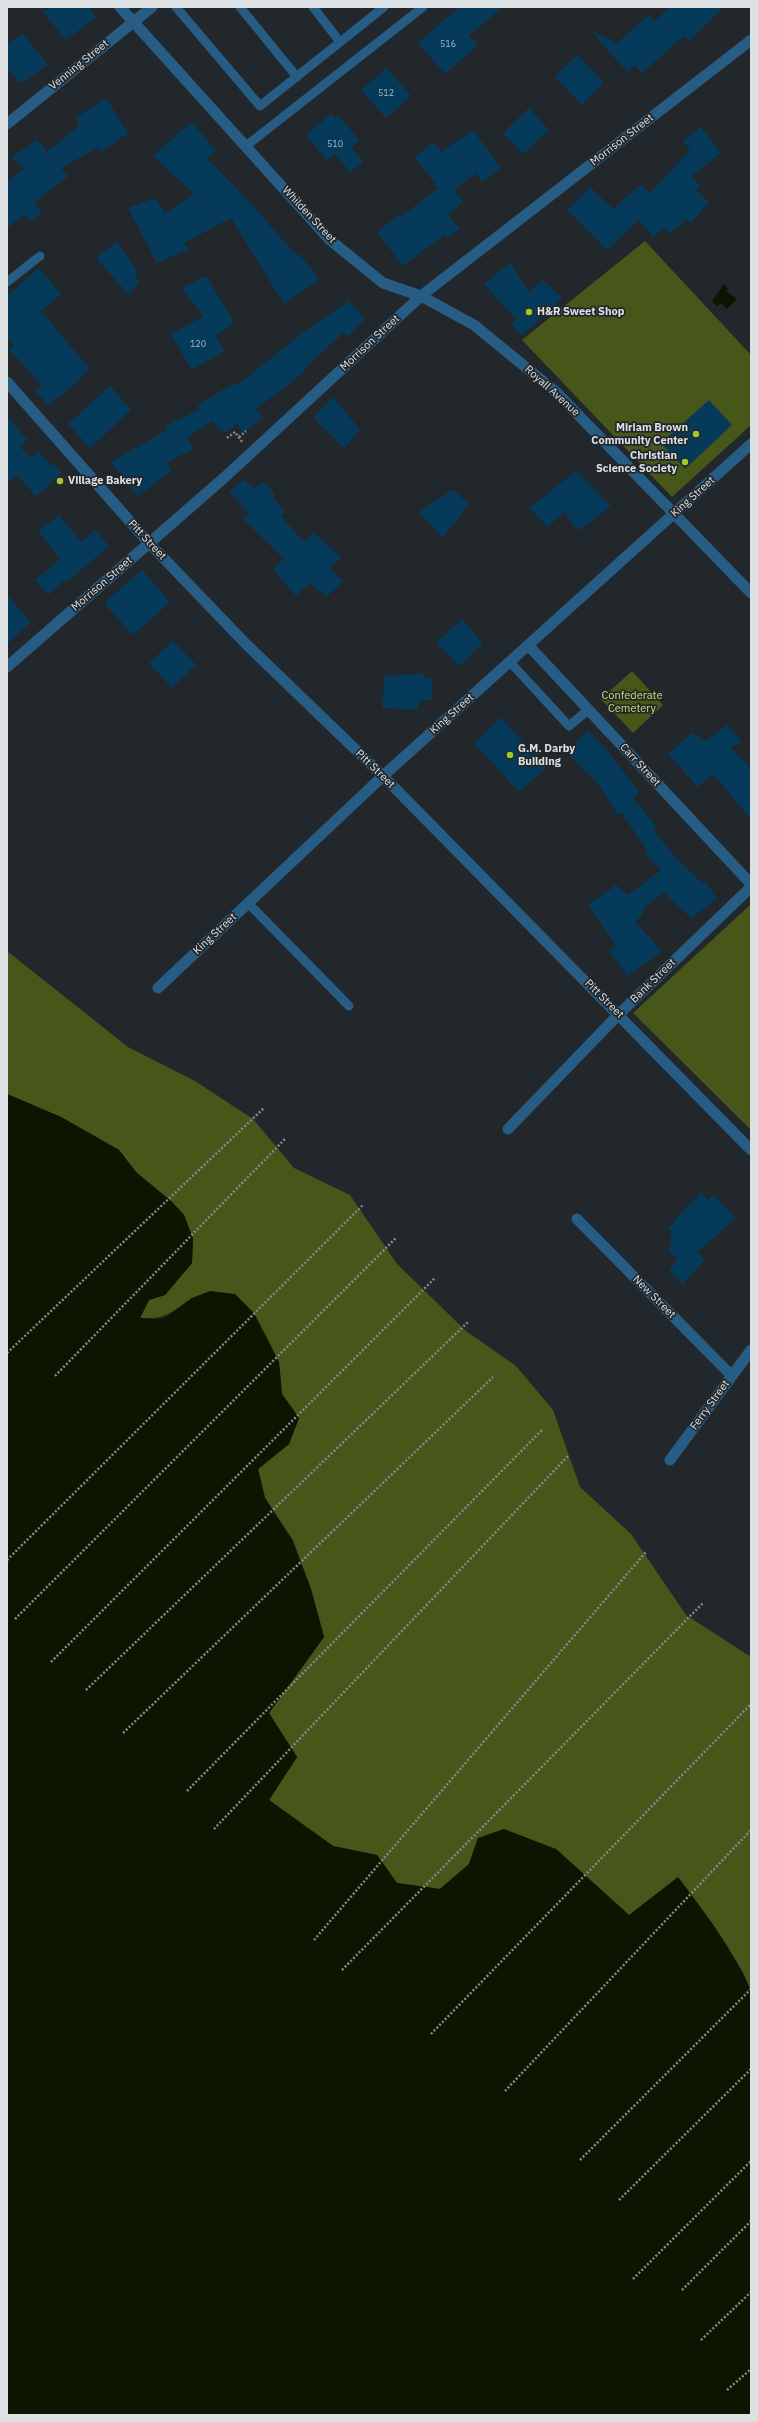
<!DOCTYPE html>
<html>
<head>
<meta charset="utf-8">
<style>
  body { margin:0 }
  #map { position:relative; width:758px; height:2422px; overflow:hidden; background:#22272c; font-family:"IBM Plex Sans",sans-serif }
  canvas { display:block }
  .frame { position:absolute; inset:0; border:8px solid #dde1e4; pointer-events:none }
</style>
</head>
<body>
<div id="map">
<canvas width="758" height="2422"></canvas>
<div class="frame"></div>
</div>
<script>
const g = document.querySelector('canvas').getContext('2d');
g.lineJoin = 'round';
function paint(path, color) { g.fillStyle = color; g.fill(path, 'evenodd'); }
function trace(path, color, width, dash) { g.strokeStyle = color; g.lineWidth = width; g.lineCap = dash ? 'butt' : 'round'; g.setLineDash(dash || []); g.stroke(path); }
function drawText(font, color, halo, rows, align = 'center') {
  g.font = font + ' "IBM Plex Sans",sans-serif'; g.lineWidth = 3.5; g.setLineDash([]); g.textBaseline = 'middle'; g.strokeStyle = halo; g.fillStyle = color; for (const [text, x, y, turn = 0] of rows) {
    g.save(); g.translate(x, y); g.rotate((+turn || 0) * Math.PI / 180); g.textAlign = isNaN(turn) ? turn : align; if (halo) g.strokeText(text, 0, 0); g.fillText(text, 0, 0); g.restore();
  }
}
const green = new Path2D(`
  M 645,241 L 751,355 L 751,425 L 672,497 L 522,340 Z
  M 632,671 L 663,705 L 633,733 L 601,699 Z
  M 751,904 L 751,1130 L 633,1013 Z
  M 7,951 L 128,1047 L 195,1081 L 253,1119 L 294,1168 L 350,1195 L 397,1264 L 466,1331 L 516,1366 L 553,1410 L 580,1487 L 631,1534 L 686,1615 L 751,1657 L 751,1991 L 743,1972 L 710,1920 L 629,1915 L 556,1849 L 478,1838 L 469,1864 L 440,1889 L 397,1883 L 377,1855 L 333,1846 L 269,1800 L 297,1757 L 269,1713 L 324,1637 L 311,1589 L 293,1540 L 265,1498 L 258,1469 L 289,1444 L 299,1418 L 282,1394 L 279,1362 L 192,1298 C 172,1312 165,1320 140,1318 L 149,1300 L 165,1295 L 192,1263 L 193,1238 L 184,1215 L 172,1202 L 136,1172 L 119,1150 L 61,1117 L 7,1094 Z`);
const water = new Path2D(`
  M 724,284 L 728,289 L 726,291 L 737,299 L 727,309 L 721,303 L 717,306 L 712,301 Z
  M 7,1094 L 61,1117 L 119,1150 L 136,1172 L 172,1202 L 184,1215 L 193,1239 L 192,1263 L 165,1295 L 149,1300 L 140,1318 L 157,1319 L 166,1317 L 192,1298 L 210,1291 L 235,1294 L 254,1313 L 269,1342 L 279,1362 L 282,1394 L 299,1418 L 289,1444 L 258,1469 L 265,1498 L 292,1540 L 311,1589 L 324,1637 L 269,1713 L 297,1757 L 269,1800 L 333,1846 L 377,1855 L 397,1883 L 440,1889 L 469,1864 L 478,1838 L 504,1829 L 556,1849 L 629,1915 L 678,1877 C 705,1913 733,1949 751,1991 L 751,2415 L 7,2415 Z`);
const building = new Path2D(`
  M 52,7 L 88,7 L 96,17 L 66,40 L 43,12 Z
  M 459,7 L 503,7 L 469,35 L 478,45 L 445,74 L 418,43 Z
  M 670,7 L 724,7 L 689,41 L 684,36 L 642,73 L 635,65 L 627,72 L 591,31 L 617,43 L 649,15 L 655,21 Z
  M 23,34 L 48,65 L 21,83 L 7,70 L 7,45 Z
  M 577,55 L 604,83 L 582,105 L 555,77 Z
  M 387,68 L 411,96 L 386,118 L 361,90 Z
  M 106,98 L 128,133 L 101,152 L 98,148 L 61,168 L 68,176 L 34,203 L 42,213 L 30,222 L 24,215 L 7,228 L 7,182 L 24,169 L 12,157 L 37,140 L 47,152 L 79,126 L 76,118 Z
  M 529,108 L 549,130 L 523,154 L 503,133 Z
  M 331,114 L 335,119 L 339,116 L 360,141 L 351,147 L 363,162 L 350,172 L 335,154 L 327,161 L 306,135 Z
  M 191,122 L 216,150 L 207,158 L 255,208 L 296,255 L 299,254 L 320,279 L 284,304 L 231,218 L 184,243 L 189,249 L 157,263 L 128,208 L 155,198 L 165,213 L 194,194 L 153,156 Z
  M 701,127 L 721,153 L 691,177 L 700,185 L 696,190 L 709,202 L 691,223 L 687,219 L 669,234 L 664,228 L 653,237 L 638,220 L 607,250 L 567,210 L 590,187 L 613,209 L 641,184 L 650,193 L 690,150 L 683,141 Z
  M 473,130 L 501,168 L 482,182 L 476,173 L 454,190 L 463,202 L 448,214 L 460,229 L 447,238 L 444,235 L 403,266 L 377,232 L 400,214 L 402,216 L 438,188 L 415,157 L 434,142 L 442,152 Z
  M 117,242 L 138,272 L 135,273 L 139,283 L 129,295 L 96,258 Z
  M 510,263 L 529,292 L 543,280 L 562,298 L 522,336 L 511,324 L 516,319 L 484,284 Z
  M 39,268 L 61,294 L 41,311 L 89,368 L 75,384 L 48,405 L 35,391 L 41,385 L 9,349 L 14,345 L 7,337 L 7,296 Z
  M 206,276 L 234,322 L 216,336 L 224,351 L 192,370 L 171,335 L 203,316 L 182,288 Z
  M 349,301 L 365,319 L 348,336 L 344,332 L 304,369 L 306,371 L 256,409 L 263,418 L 243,433 L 237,424 L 224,433 L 212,421 L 187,438 L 194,449 L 167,462 L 171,471 L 138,496 L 111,462 L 167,430 L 165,426 L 200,409 L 197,406 L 234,383 L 236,386 L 301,334 Z
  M 110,386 L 131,410 L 90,448 L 68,424 Z
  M 333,397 L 360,430 L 344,448 L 313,417 Z
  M 709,400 L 732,425 L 685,469 L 661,443 Z
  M 7,416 L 27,439 L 20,447 L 31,458 L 38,451 L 50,465 L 52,463 L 62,473 L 36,496 L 17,475 L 7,483 Z
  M 576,471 L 611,506 L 578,531 L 564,512 L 548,527 L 529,508 Z
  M 243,480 L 253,488 L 265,482 L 275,495 L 273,498 L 285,512 L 281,516 L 304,542 L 314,533 L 341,557 L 329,568 L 344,581 L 326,597 L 310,583 L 296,596 L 273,569 L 284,559 L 243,519 L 249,513 L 229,492 Z
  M 453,489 L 469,504 L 443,538 L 419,512 Z
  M 59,515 L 81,542 L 95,530 L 109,546 L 67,582 L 65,580 L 48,595 L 35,580 L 60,559 L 38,531 Z
  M 142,570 L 170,602 L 133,635 L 104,603 Z
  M 7,595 L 31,622 L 7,644 Z
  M 462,619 L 483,643 L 459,666 L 436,643 Z
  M 173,641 L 196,665 L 172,688 L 149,663 Z
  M 416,674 L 424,674 L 425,679 L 432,679 L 432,700 L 419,701 L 417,710 L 382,708 L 385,676 Z
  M 501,717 L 546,768 L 519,792 L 474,743 Z
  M 727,725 L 742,742 L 731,748 L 751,768 L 751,819 L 713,774 L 698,787 L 668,754 L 692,733 L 705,741 Z
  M 588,731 L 611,754 L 610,755 L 639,791 L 633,798 L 657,827 L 653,830 L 677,859 L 702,883 L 705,881 L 717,899 L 691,918 L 663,892 L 644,908 L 642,915 L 635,922 L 662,951 L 628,976 L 609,951 L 616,945 L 588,905 L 616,885 L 628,895 L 661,870 L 645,854 L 648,852 L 621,812 L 618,815 L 596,781 L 566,752 Z
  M 701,1192 L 708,1200 L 714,1195 L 736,1218 L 697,1253 L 705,1259 L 683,1284 L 669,1270 L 678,1258 L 669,1252 L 672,1231 L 668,1228 Z`);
const path = new Path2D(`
  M 239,437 L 246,431
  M 227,438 L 235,432 L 243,443
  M 7,1353 L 264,1108
  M 55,1376 L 285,1139
  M 7,1560 L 363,1205
  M 15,1619 L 396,1238
  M 51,1662 L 435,1278
  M 86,1690 L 468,1322
  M 123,1733 L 493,1377
  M 187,1791 L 542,1430
  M 214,1829 L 568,1456
  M 314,1940 L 646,1552
  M 342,1970 L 703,1603
  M 431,2034 L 751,1704
  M 505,2091 L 751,1830
  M 580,2160 L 751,1989
  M 619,2200 L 751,2069
  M 633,2279 L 751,2161
  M 682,2290 L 751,2221
  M 701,2340 L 751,2292
  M 727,2390 L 751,2369`);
const service = new Path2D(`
  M 176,7 L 260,106 L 384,7
  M 240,7 L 297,77
  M 313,7 L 340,42
  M 246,146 L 423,7
  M 7,282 L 40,256
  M 510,662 L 569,726 L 588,710
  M 248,903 L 349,1006`);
const minor = new Path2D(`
  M 7,124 L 152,7
  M 7,382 L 149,543 L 246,644 L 383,776 L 751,1150
  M 529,646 L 751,884
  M 7,667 L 225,477 L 421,296 L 751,40
  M 158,988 L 383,776 L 751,444
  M 508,1129 L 619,1014 L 751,887
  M 577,1219 L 731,1375
  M 670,1460 L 751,1350`);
const tertiary = new Path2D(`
  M 120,7 L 330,240 L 383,283 L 421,296 L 474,325 L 556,392 L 751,593`);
const markers = [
  [529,312,4,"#a4c825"],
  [696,434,4,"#a4c825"],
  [685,462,4,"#a4c825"],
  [60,481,4,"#a4c825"],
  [510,755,4,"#a4c825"]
];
const numberNames = [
  ["516",448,44],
  ["512",386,93],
  ["510",335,144],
  ["120",198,344]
];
const streetNames = [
  ["Venning Street",79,65,-39],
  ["Morrison Street",622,140,-38],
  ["Whilden Street",309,215,47],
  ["Morrison Street",370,343,-43],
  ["Royall Avenue",552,391,42],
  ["King Street",693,497,-42],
  ["Pitt Street",147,540,47],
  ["Morrison Street",102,584,-41],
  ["King Street",452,714,-42],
  ["Carr Street",640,765,47],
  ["Pitt Street",375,769,44],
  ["King Street",215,934,-43],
  ["Bank Street",653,981,-44],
  ["Pitt Street",604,999,45],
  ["New Street",654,1297,45],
  ["Ferry Street",710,1405,-54]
];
const poiNames = [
  ["H&R Sweet Shop",537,312],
  ["Miriam Brown",688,428,"right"],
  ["Community Center",688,441,"right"],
  ["Christian",677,456,"right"],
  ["Science Society",677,469,"right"],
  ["Village Bakery",68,481],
  ["G.M. Darby",518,749],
  ["Building",518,762]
];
const parkNames = [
  ["Confederate",632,696],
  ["Cemetery",632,709]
];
paint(green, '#475619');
paint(water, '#0d1400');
paint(building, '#053a5b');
trace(path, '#84898d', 2.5, [2, 2]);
trace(service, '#275c84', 9);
trace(minor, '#275c84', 11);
trace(tertiary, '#275c84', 11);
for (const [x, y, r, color] of markers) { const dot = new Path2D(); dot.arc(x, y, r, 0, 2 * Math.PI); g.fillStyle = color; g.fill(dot); trace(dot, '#22272c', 1.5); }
drawText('9px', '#a7b7c2', null, numberNames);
drawText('11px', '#dde1e4', '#22272c', streetNames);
drawText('bold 11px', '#dde1e4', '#22272c', poiNames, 'left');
drawText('11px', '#c3e666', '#22272c', parkNames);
</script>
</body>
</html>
